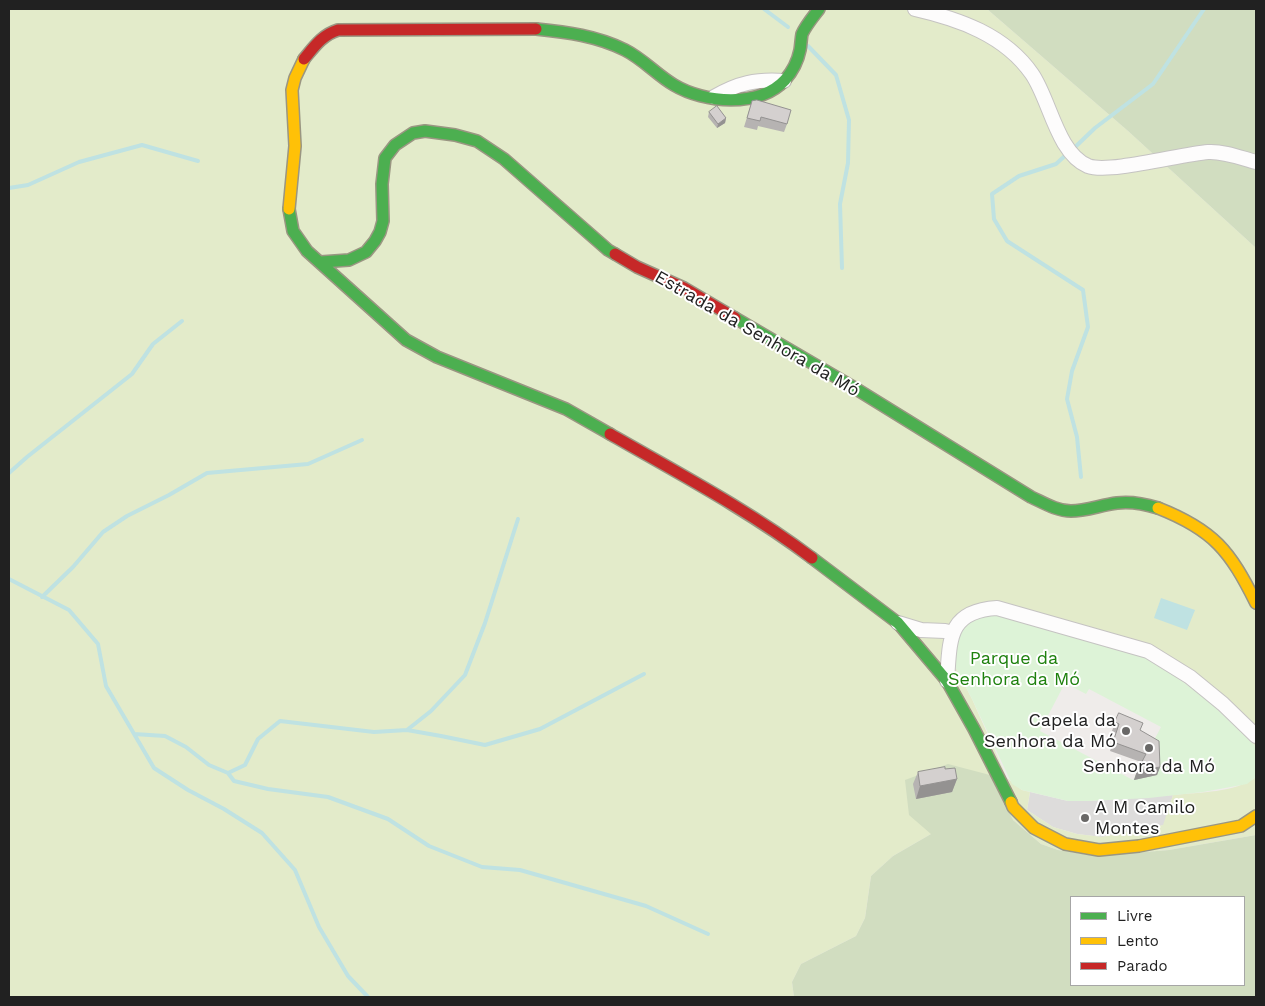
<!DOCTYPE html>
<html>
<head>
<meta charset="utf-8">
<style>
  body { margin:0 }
  #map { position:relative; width:1265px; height:1006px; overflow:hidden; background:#efecea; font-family:"Work Sans",sans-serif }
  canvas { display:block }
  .frame { position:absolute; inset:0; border:10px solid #212121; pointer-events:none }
  .legend { position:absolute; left:1070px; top:896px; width:175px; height:90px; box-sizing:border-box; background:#fff; border:1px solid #a6a6a6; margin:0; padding:6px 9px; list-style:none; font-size:15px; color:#212121 }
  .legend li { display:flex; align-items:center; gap:10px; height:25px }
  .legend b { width:25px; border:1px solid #a6a6a6 }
</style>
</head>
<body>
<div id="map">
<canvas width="1265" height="1006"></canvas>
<div class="frame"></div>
<ul class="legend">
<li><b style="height:6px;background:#4caf50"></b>Livre</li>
<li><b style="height:6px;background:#ffc107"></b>Lento</li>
<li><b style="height:6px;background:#c62828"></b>Parado</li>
</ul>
</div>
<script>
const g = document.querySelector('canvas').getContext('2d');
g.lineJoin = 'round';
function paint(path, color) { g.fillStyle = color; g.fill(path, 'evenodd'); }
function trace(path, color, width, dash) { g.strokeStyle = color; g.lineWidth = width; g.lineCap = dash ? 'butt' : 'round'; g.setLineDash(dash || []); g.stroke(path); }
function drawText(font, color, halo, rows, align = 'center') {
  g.font = font + ' "Work Sans",sans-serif'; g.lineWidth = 4; g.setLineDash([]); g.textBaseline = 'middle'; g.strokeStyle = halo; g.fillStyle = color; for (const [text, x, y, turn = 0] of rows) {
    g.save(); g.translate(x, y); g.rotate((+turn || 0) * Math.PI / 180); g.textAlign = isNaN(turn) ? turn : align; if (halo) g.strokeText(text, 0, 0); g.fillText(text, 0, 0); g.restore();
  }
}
const religious = new Path2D(`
  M 1030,792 L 1068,801 L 1088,801 L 1173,795 L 1164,825 L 1102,837 L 1077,834 L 1053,827 L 1027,810 Z`);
const grass = new Path2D(`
  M 9,9 L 987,9 L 1128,131 L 1256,248 L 1256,747 L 1210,702 L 1159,664 L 955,666 L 972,699 L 1007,778 L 1022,790 L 1030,792 L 1027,810 L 1053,827 L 1077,834 L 1102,837 L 1163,825 L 1173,795 C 1200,792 1234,793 1256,777 L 1256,835 L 1169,850 L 1095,856 L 1058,850 L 1041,844 L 1013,820 L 931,834 L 893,856 L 871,876 L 865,918 L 856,936 L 801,964 L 792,982 L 794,997 L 9,997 Z`);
const forest = new Path2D(`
  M 987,9 L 1256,9 L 1256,248 L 1128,131 Z
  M 948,764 L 990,775 L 1013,820 L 1041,844 L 1058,850 L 1095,856 L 1169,850 L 1256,835 L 1256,997 L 794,997 L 792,982 L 801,964 L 856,936 L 865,918 L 871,876 L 893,856 L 931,834 L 909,815 L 905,780 ZM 1071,897 L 1244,897 L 1244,985 L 1071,985 Z`);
const park = new Path2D(`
  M 995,612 L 1136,651 L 1159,664 L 1210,702 L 1256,747 L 1256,777 L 1247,784 L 1203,792 L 1149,798 L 1088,801 L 1068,801 L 1022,790 L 1012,784 L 972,699 L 955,666 L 955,642 L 967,622 ZM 1065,683 L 1086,694 L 1089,689 L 1161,727 L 1133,780 L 1040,731 Z`);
const water = new Path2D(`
  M 1161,598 L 1195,610 L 1187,630 L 1154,618 Z`);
const stream = new Path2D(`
  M 764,9 L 788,27
  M 808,46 L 836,75 L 849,120 L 848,163 L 840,204 L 842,268
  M 1073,149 L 1095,128 L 1153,84 L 1204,9
  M 1068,153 L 1056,164 L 1019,176 L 992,194 L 994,219 L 1007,241 L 1083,290 L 1088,327 L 1072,371 L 1067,399 L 1077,437 L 1081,477
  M 9,188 L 28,185 L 79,162 L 142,145 L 198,161
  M 9,473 L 27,457 L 132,374 L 153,344 L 182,321
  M 9,579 L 69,610 L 98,644 L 106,686 L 154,768 L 188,790 L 224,809 L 262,833 L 295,870 L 319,927 L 348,976 L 368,997
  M 42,597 L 73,567 L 103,532 L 127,516 L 169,495 L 207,473 L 308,464 L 362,440
  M 407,730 L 431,711 L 465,675 L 485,623 L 518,519
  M 134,734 L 165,736 L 186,747 L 209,765 L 228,773 L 245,765 L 258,739 L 280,721 L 374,732 L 407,730 L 441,736 L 485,745 L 540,729 L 644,674
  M 228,773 L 234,781 L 268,789 L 328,797 L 388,819 L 429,846 L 482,867 L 520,870 L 646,906 L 708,934`);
const street = new Path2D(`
  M 915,9 C 959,19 1005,35 1032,74 C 1050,100 1057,153 1088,166 C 1109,174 1181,154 1208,152 C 1224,151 1241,158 1256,162
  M 714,97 C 738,83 756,79 784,81
  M 898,623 L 921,630 L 945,631 L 953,633
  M 947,681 C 950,640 947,611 997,608 L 1148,651 L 1190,677 L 1223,704 L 1256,736`);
const fast = new Path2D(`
  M 536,29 C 567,32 597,36 625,50 C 643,59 657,75 674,85 C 704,103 759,108 785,80 C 792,72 798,60 800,50 C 801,45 801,39 802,34 C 806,25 813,17 819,9
  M 289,209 L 293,231 L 307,251 L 406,340 L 437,357 L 566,409 L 610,434
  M 321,262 L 349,260 L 366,252 L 375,241 L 380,232 L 383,221 L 382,184 L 385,158 L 395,145 L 413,133 L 425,131 L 455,135 L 477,141 L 504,159 L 608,250 L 615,254
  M 735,318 L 853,387 L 1031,497 C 1044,503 1057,511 1071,511 C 1086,511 1101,505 1117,503 C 1131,501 1145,504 1158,508
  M 812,558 L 898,623 L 947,681 L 974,729 L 1011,802`);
const slow = new Path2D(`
  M 289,209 L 295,146 L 292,90 L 295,78 L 304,59
  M 1158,508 C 1214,530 1230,551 1256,603
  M 1011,802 L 1013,807 L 1034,828 L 1065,844 L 1099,850 L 1139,846 L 1241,826 L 1256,816`);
const jam = new Path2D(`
  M 304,59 C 314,47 322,35 338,30 L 536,29
  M 615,254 L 637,267 L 684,288 L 735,318
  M 610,434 C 678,473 750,511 812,558`);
const wall = new Path2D(`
  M 752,101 L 787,124 L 784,132 L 758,126 L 757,130 L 744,127 Z
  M 709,112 L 726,118 L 725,123 L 717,128 L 708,117 Z
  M 1115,722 L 1143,723 L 1140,730 L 1160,767 L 1157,775 L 1134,780 L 1137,771 L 1141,762 L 1110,751 L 1116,733 L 1112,731 Z
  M 945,769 L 957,779 L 952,792 L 916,799 L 913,784 L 918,772 Z`);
const shadedWall = new Path2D(`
  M 726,118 L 725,123 L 717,128 L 718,124 Z
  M 1160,767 L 1157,775 L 1134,780 L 1137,771 Z
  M 957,779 L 952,792 L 916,799 L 920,786 Z`);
const building = new Path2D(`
  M 757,100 L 791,110 L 787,124 L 761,117 L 760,121 L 747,118 L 752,101 Z
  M 717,106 L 726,118 L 718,124 L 709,112 Z
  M 1119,713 L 1143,723 L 1140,730 L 1159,741 L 1160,767 L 1137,771 L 1146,754 L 1113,742 L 1119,724 L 1115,722 Z
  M 945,767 L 945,769 L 955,768 L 957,779 L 920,786 L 918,772 Z`);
const markers = [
  [1126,731,5,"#696867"],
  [1149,748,5,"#696867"],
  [1085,818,5,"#696867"]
];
const streetNames = [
  ["Estrada da Senhora da Mó",757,334,30]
];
const parkNames = [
  ["Parque da",1014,659],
  ["Senhora da Mó",1014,680]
];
const poiNames = [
  ["Capela da",1116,721],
  ["Senhora da Mó",1116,742],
  ["Senhora da Mó",1149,767,"center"],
  ["A M Camilo",1095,808,"left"],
  ["Montes",1095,829,"left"]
];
paint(religious, '#dddcdb');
paint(grass, '#e3ebca');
paint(forest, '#d1ddc0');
paint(park, '#ddf3d7');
paint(water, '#bfe2e2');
trace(stream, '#bfe2e2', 4);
trace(street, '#c5c3c2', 16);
trace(fast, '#9a9682', 14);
trace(slow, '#9a9682', 14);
trace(jam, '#9a9682', 14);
trace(street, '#fdfcfc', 14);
trace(fast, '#4caf50', 11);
trace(slow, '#ffc107', 11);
trace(jam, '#c62828', 11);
paint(wall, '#b6b3b2');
paint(shadedWall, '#949291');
paint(building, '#d4d0cf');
trace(building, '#949291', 1);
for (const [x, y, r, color] of markers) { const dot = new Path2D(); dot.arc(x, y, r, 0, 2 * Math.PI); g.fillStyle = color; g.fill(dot); trace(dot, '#fff', 2); }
drawText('18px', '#212121', '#fff', streetNames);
drawText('18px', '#1e810e', '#fff', parkNames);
drawText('18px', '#212121', '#fff', poiNames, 'right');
</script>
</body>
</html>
